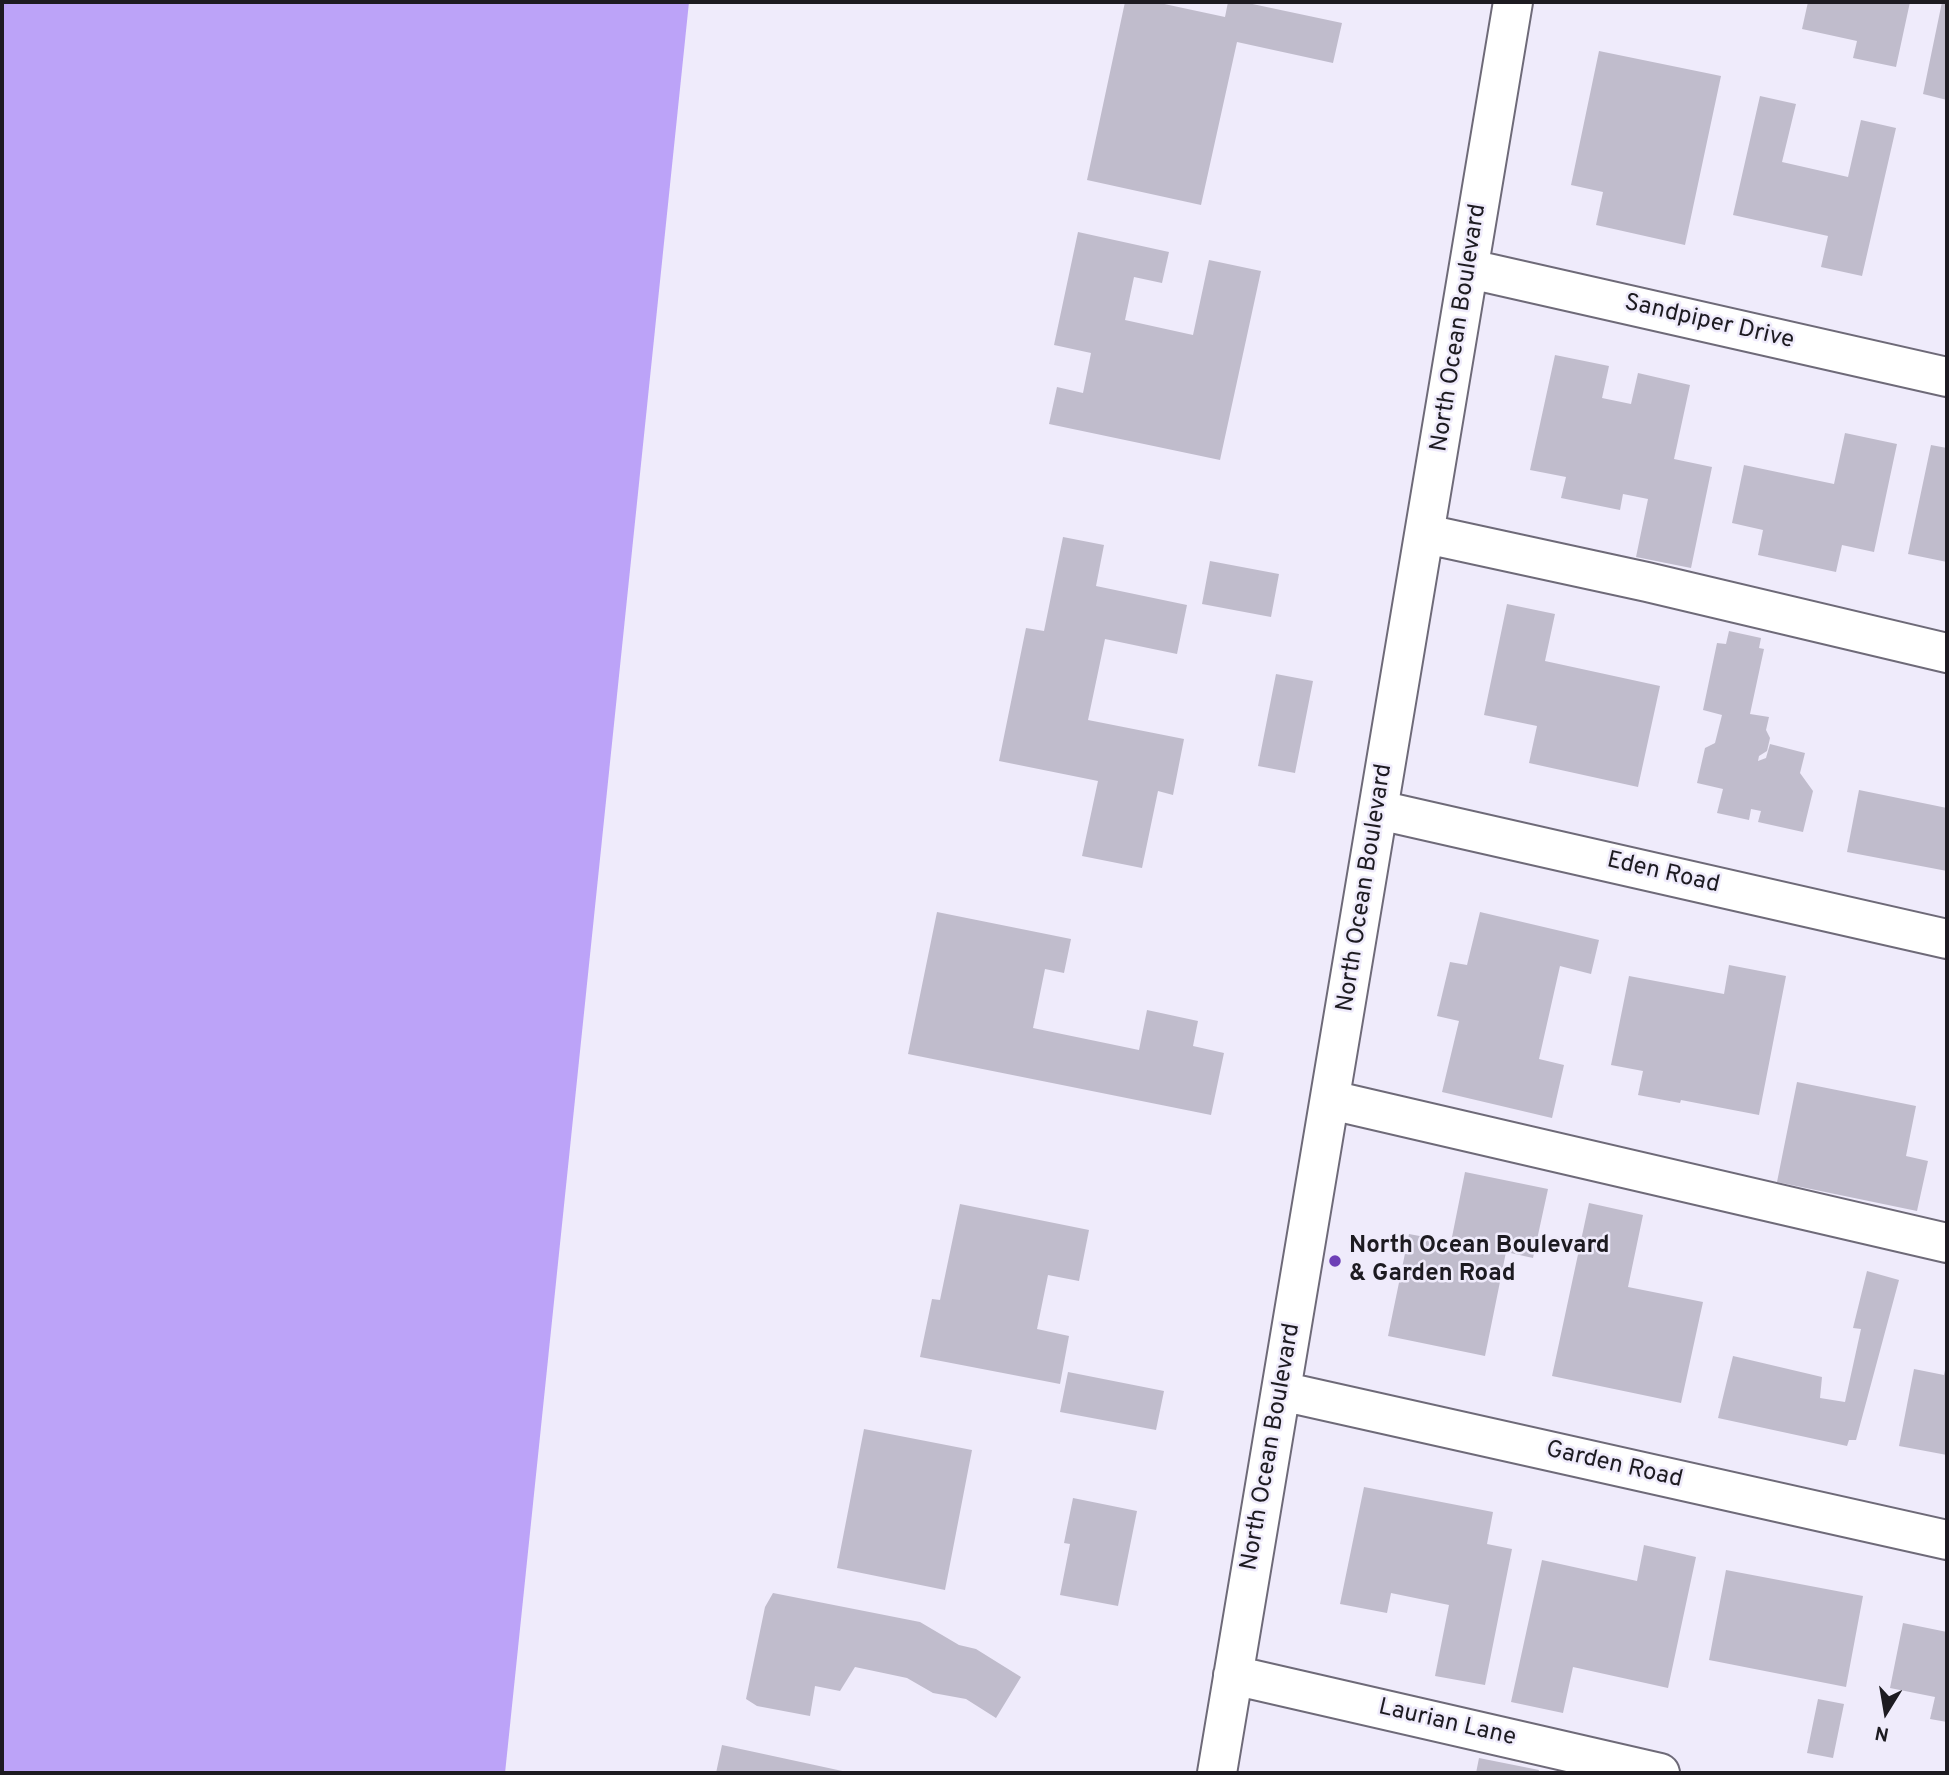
<!DOCTYPE html>
<html>
<head>
<meta charset="utf-8">
<style>
  body { margin:0 }
  #map { position:relative; width:1949px; height:1775px; overflow:hidden; background:#efebfb; font-family:Overpass,sans-serif }
  canvas { display:block }
  .frame { position:absolute; inset:0; border:4px solid #1d1b21; pointer-events:none }
  .north { position:absolute; left:1851px; top:1677px; width:70px; height:70px; -webkit-text-stroke:5px #efebfb; paint-order:stroke; rotate:191deg; font-size:19px; font-weight:700; line-height:28px; text-align:center; color:#1d1b21 }
  .north::after { content:''; display:block; margin:auto; width:24px; height:32px; background:#1d1b21; clip-path:polygon(50% 0,100% 100%,50% 72%,0 100%) }
</style>
</head>
<body>
<div id="map">
<canvas width="1949" height="1775"></canvas>
<div class="frame"></div>
<div class="north">N</div>
</div>
<script>
const g = document.querySelector('canvas').getContext('2d');
g.lineJoin = 'round';
function paint(path, color) { g.fillStyle = color; g.fill(path, 'evenodd'); }
function trace(path, color, width, dash) { g.strokeStyle = color; g.lineWidth = width; g.lineCap = dash ? 'butt' : 'round'; g.setLineDash(dash || []); g.stroke(path); }
function drawText(font, color, halo, rows, align = 'center') {
  g.font = font + ' Overpass,sans-serif'; g.lineWidth = 5; g.setLineDash([]); g.textBaseline = 'middle'; g.strokeStyle = halo; g.fillStyle = color; for (const [text, x, y, turn = 0] of rows) {
    g.save(); g.translate(x, y); g.rotate((+turn || 0) * Math.PI / 180); g.textAlign = isNaN(turn) ? turn : align; if (halo) g.strokeText(text, 0, 0); g.fillText(text, 0, 0); g.restore();
  }
}
const water = new Path2D(`
  M 2,2 L 689,2 L 505,1773 L 2,1773 Z`);
const building = new Path2D(`
  M 1125,2 L 1155,2 L 1225,17 L 1228,2 L 1243,2 L 1342,23 L 1333,63 L 1237,42 L 1201,205 L 1087,180 Z
  M 1808,2 L 1910,2 L 1896,67 L 1853,58 L 1857,41 L 1802,29 Z
  M 1942,2 L 1947,2 L 1947,100 L 1923,94 Z
  M 1599,51 L 1721,76 L 1685,245 L 1596,225 L 1603,192 L 1571,185 Z
  M 1760,96 L 1796,104 L 1782,162 L 1848,177 L 1861,120 L 1896,128 L 1862,276 L 1821,267 L 1828,236 L 1733,215 Z
  M 1078,232 L 1169,252 L 1162,283 L 1134,277 L 1125,320 L 1193,335 L 1209,260 L 1261,271 L 1220,460 L 1049,424 L 1057,387 L 1083,393 L 1091,353 L 1054,345 Z
  M 1555,355 L 1609,366 L 1602,398 L 1631,404 L 1638,373 L 1690,385 L 1674,459 L 1712,467 L 1691,568 L 1636,557 L 1648,499 L 1623,494 L 1620,510 L 1561,498 L 1566,477 L 1530,470 Z
  M 1845,433 L 1897,444 L 1874,552 L 1842,545 L 1836,572 L 1758,555 L 1763,530 L 1732,523 L 1744,465 L 1834,484 Z
  M 1931,445 L 1947,448 L 1947,562 L 1908,554 Z
  M 1063,537 L 1104,545 L 1096,586 L 1187,605 L 1177,654 L 1105,639 L 1088,720 L 1184,739 L 1173,795 L 1158,791 L 1142,868 L 1082,856 L 1098,781 L 999,761 L 1026,628 L 1044,631 Z
  M 1210,561 L 1279,574 L 1271,617 L 1202,604 Z
  M 1507,604 L 1555,614 L 1545,661 L 1660,686 L 1638,787 L 1529,763 L 1537,726 L 1484,715 Z
  M 1729,631 L 1761,638 L 1759,648 L 1764,649 L 1750,714 L 1769,717 L 1766,730 L 1770,738 L 1767,751 L 1759,756 L 1758,761 L 1766,758 L 1770,744 L 1805,753 L 1800,773 L 1813,791 L 1803,832 L 1758,822 L 1761,811 L 1751,809 L 1749,820 L 1717,813 L 1723,789 L 1697,783 L 1705,748 L 1715,743 L 1722,715 L 1703,710 L 1717,643 L 1726,644 Z
  M 1276,674 L 1313,681 L 1295,773 L 1258,766 Z
  M 1859,790 L 1947,808 L 1947,871 L 1847,852 Z
  M 937,912 L 1071,939 L 1064,973 L 1045,969 L 1033,1028 L 1139,1050 L 1147,1010 L 1198,1021 L 1193,1046 L 1224,1053 L 1211,1115 L 908,1054 Z
  M 1480,912 L 1599,940 L 1591,974 L 1560,966 L 1539,1059 L 1564,1065 L 1552,1118 L 1442,1092 L 1459,1021 L 1437,1016 L 1450,962 L 1467,965 Z
  M 1729,965 L 1786,976 L 1759,1115 L 1681,1100 L 1680,1103 L 1638,1095 L 1643,1071 L 1611,1065 L 1629,976 L 1724,994 Z
  M 1797,1082 L 1916,1106 L 1906,1156 L 1928,1161 L 1917,1211 L 1777,1182 Z
  M 1465,1172 L 1548,1189 L 1533,1258 L 1506,1252 L 1485,1356 L 1388,1336 L 1409,1234 L 1451,1242 Z
  M 1589,1203 L 1643,1215 L 1628,1287 L 1703,1302 L 1681,1403 L 1552,1376 Z
  M 960,1204 L 1089,1230 L 1079,1281 L 1048,1275 L 1037,1329 L 1069,1336 L 1060,1384 L 920,1357 L 932,1299 L 940,1300 Z
  M 1867,1271 L 1899,1280 L 1856,1440 L 1849,1440 L 1847,1446 L 1718,1418 L 1733,1356 L 1822,1377 L 1820,1398 L 1845,1402 L 1861,1329 L 1853,1328 Z
  M 1946,1365 L 1947,1455 L 1899,1446 L 1914,1369 L 1944,1375 Z
  M 1068,1372 L 1164,1391 L 1156,1430 L 1060,1412 Z
  M 864,1429 L 972,1450 L 945,1590 L 837,1568 Z
  M 1364,1487 L 1493,1512 L 1487,1544 L 1512,1549 L 1485,1685 L 1435,1676 L 1449,1605 L 1391,1593 L 1387,1613 L 1340,1604 Z
  M 1073,1498 L 1137,1511 L 1118,1606 L 1060,1595 L 1070,1544 L 1064,1543 Z
  M 1644,1545 L 1696,1557 L 1668,1688 L 1573,1667 L 1563,1713 L 1511,1702 L 1542,1560 L 1637,1581 Z
  M 1726,1570 L 1863,1596 L 1846,1687 L 1709,1660 Z
  M 773,1593 L 920,1622 L 959,1645 L 976,1649 L 1021,1677 L 996,1718 L 966,1699 L 933,1693 L 907,1678 L 855,1667 L 840,1691 L 815,1686 L 810,1716 L 757,1706 L 746,1699 L 765,1607 Z
  M 1903,1623 L 1947,1632 L 1947,1722 L 1930,1719 L 1935,1697 L 1890,1688 Z
  M 1818,1699 L 1844,1704 L 1833,1758 L 1807,1753 Z
  M 722,1745 L 847,1772 L 846,1773 L 716,1773 Z
  M 1479,1758 L 1539,1770 L 1538,1773 L 1476,1773 Z`);
const minor = new Path2D(`
  M 1470,269 L 1947,377
  M 1426,534 L 1647,582 L 1947,653
  M 1379,810 L 1947,939
  M 1331,1100 L 1947,1243
  M 1281,1391 L 1947,1540
  M 1233,1675 L 1660,1773
  M 1217,1773 L 1513,2`);
const markers = [
  [1335,1261,7,"#6d3fb6"]
];
const streetNames = [
  ["Sandpiper Drive",1709,323,13],
  ["North Ocean Boulevard",1460,328,-81],
  ["Eden Road",1663,874,13],
  ["North Ocean Boulevard",1366,888,-81],
  ["North Ocean Boulevard",1272,1447,-80],
  ["Garden Road",1614,1466,13],
  ["Laurian Lane",1447,1724,13]
];
const poiNames = [
  ["North Ocean Boulevard",1349,1247],
  ["& Garden Road",1349,1275]
];
paint(water, '#bca3f8');
paint(building, '#c0bccc');
trace(minor, '#6e6a78', 42);
trace(minor, '#fff', 38);
for (const [x, y, r, color] of markers) { const dot = new Path2D(); dot.arc(x, y, r, 0, 2 * Math.PI); g.fillStyle = color; g.fill(dot); trace(dot, '#efebfb', 2.5); }
drawText('24px', '#1d1b21', '#efebfb', streetNames);
drawText('bold 24px', '#1d1b21', '#efebfb', poiNames, 'left');
</script>
</body>
</html>
